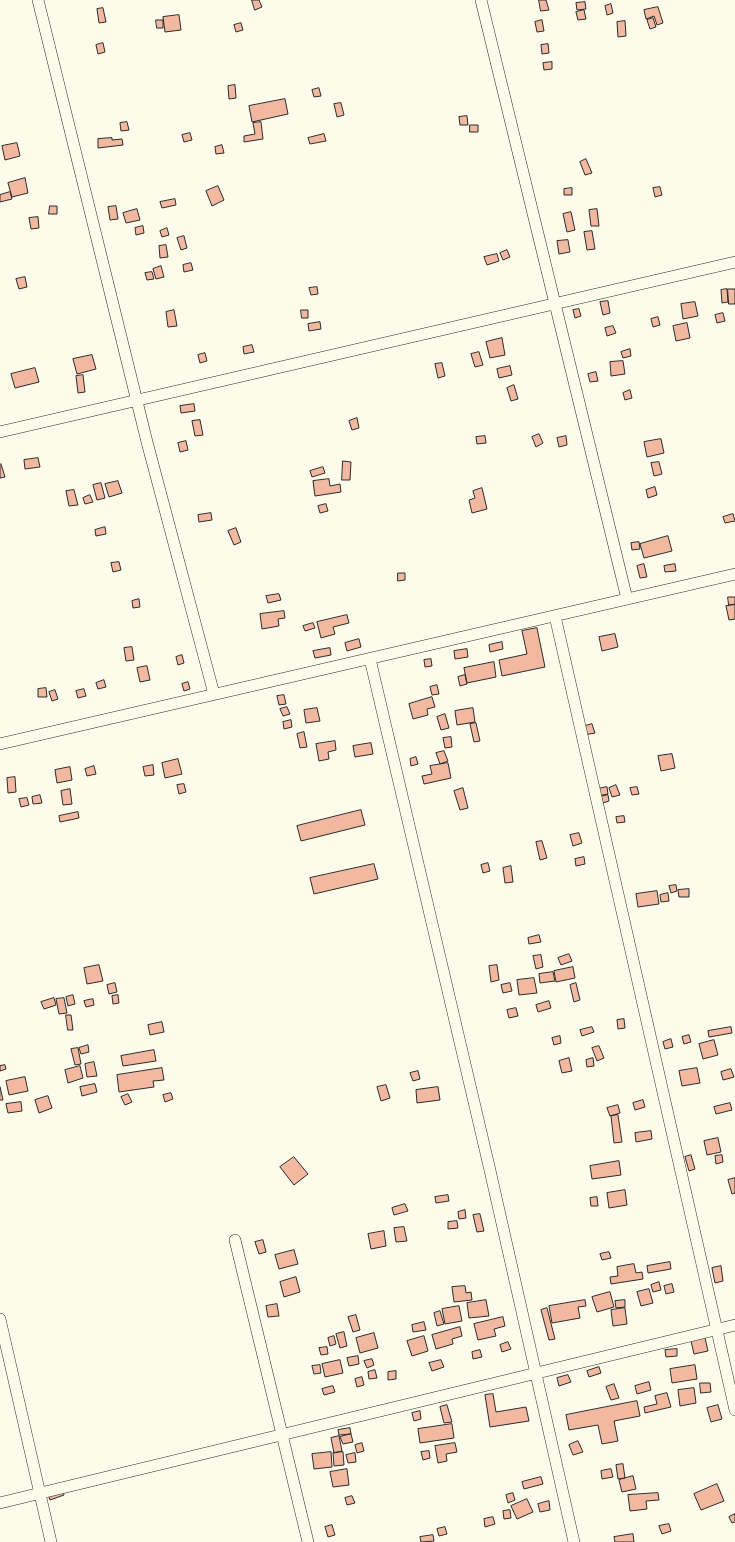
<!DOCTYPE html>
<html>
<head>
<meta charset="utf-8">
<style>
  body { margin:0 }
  canvas { display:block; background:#fdfbea }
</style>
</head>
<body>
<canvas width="735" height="1542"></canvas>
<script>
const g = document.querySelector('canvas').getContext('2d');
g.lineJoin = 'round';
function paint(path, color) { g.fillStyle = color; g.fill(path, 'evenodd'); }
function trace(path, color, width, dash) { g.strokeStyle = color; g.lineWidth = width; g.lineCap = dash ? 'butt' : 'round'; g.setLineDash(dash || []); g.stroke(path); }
const building = new Path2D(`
  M 252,0 L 259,0 L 262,7 L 255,10 Z
  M 539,0 L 546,0 L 549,10 L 541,11 Z
  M 585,2 L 586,9 L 577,10 L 576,3 Z
  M 611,4 L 613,13 L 607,15 L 605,6 Z
  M 658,7 L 663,23 L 657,25 L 654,16 L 646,19 L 644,10 Z
  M 103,8 L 106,22 L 99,23 L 97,9 Z
  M 584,10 L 586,19 L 578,20 L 576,12 Z
  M 179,15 L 181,30 L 165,32 L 163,17 Z
  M 653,18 L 656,27 L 650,29 L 647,20 Z
  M 156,20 L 163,20 L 163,28 L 157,28 Z
  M 542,20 L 544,31 L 537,32 L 535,22 Z
  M 625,21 L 626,36 L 618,37 L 617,22 Z
  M 241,23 L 243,30 L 236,32 L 234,25 Z
  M 103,43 L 105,52 L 98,54 L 96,45 Z
  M 548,44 L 549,53 L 542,54 L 541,45 Z
  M 552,62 L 552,69 L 544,70 L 543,63 Z
  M 235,85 L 236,98 L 229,99 L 228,86 Z
  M 319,88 L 321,96 L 314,97 L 312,90 Z
  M 285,99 L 288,114 L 252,122 L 249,106 Z
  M 341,103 L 344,115 L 337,117 L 334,104 Z
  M 467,116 L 468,125 L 460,125 L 459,117 Z
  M 127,122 L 129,130 L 121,131 L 120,123 Z
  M 261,122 L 263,139 L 244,142 L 244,136 L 255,134 L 253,123 Z
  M 470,125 L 478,125 L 478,132 L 470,132 Z
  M 190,133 L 192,140 L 184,142 L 182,135 Z
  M 324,134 L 326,141 L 310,144 L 308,138 Z
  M 112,138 L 112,140 L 122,139 L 123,145 L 98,148 L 98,139 Z
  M 17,143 L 20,156 L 5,160 L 2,146 Z
  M 222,145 L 224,153 L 216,154 L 215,147 Z
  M 586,159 L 592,173 L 585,175 L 580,162 Z
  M 25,178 L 28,193 L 12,197 L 8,183 Z
  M 218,186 L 224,200 L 212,206 L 206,191 Z
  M 660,187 L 662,195 L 655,197 L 653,188 Z
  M 572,188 L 572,195 L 564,195 L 564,189 Z
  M 10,192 L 12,199 L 0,202 L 0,195 Z
  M 175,199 L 176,205 L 162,208 L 160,202 Z
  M 50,206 L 57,206 L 57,214 L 49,214 Z
  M 116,206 L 118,219 L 110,220 L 108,207 Z
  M 137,209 L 140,220 L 126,223 L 123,213 Z
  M 597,209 L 599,226 L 591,226 L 589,210 Z
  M 571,212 L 575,230 L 567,232 L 563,214 Z
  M 38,217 L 39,228 L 31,229 L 29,218 Z
  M 143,226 L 144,233 L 136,235 L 135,228 Z
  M 167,228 L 169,235 L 162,237 L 160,231 Z
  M 592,231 L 595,249 L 587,250 L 584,232 Z
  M 184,236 L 187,248 L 181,250 L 177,238 Z
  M 568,240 L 570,252 L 559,254 L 557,241 Z
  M 166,245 L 168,257 L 160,258 L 159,246 Z
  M 507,250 L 510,257 L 503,260 L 500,253 Z
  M 497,254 L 499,261 L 487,265 L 484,257 Z
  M 191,263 L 193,270 L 184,272 L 183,265 Z
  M 161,266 L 164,277 L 156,279 L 153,269 Z
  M 152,272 L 154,279 L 147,280 L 145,273 Z
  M 25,277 L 27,287 L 19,289 L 16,279 Z
  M 317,287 L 318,294 L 311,295 L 309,288 Z
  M 727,289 L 728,302 L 722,303 L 721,290 Z
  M 728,289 L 735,289 L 735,304 L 729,304 Z
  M 608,301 L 610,313 L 603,315 L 600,302 Z
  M 695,302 L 698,316 L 683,319 L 681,304 Z
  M 579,309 L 581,316 L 575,318 L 573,310 Z
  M 174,310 L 177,326 L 168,327 L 166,312 Z
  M 301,310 L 308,310 L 308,318 L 302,318 Z
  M 723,313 L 725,321 L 717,323 L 715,315 Z
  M 658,317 L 660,325 L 653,327 L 651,319 Z
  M 320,322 L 321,329 L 309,331 L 308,324 Z
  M 687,323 L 690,338 L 676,341 L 673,326 Z
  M 613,326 L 616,333 L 607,336 L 605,328 Z
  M 502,338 L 505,355 L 490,358 L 486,342 Z
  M 252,345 L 254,352 L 244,354 L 243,347 Z
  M 630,349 L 631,356 L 623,358 L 621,352 Z
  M 479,352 L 483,365 L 475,367 L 471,354 Z
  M 205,353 L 207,361 L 200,363 L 198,355 Z
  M 92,355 L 96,369 L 77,374 L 73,359 Z
  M 623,361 L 625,374 L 611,376 L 610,362 Z
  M 442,363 L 445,376 L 438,378 L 435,364 Z
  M 510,366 L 512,375 L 499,378 L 497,369 Z
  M 35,368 L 39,382 L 15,388 L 11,374 Z
  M 596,372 L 598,381 L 590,382 L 588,374 Z
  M 83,375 L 85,392 L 78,393 L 76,376 Z
  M 514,385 L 518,399 L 511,401 L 507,388 Z
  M 630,390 L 632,398 L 625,400 L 623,393 Z
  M 194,404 L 195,411 L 181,413 L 180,406 Z
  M 357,418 L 359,428 L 352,430 L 349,421 Z
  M 200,420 L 203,435 L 195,436 L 192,421 Z
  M 539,434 L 543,443 L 536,447 L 532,437 Z
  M 485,436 L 486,443 L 477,444 L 476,437 Z
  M 566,436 L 567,445 L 559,447 L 557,438 Z
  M 661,439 L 664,453 L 647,457 L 644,442 Z
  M 186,441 L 188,450 L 180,452 L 178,443 Z
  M 38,458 L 40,467 L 25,469 L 24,460 Z
  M 343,461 L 351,462 L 350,480 L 342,480 Z
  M 659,462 L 662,474 L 654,476 L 651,463 Z
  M 1,464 L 5,477 L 0,478 L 0,465 Z
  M 323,467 L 325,473 L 312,477 L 310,471 Z
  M 329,479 L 330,486 L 340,484 L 341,492 L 315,496 L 313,481 Z
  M 118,481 L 122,493 L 109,497 L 105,484 Z
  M 101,483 L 105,498 L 97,500 L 93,485 Z
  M 655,487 L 657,495 L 648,498 L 646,490 Z
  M 482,488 L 487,509 L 472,513 L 469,500 L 475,498 L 473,491 Z
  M 74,490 L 78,505 L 69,506 L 66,491 Z
  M 90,495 L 93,502 L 85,504 L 83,498 Z
  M 326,504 L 328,511 L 320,513 L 318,506 Z
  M 211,513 L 212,520 L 199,522 L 198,515 Z
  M 733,514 L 735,521 L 725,523 L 723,517 Z
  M 105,527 L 106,534 L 96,536 L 95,530 Z
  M 236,528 L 241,542 L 234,545 L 228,531 Z
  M 668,536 L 672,551 L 644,558 L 640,544 Z
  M 639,542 L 640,549 L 632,550 L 631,543 Z
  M 119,562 L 121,570 L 113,572 L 111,563 Z
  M 644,564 L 647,577 L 640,578 L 637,566 Z
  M 675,564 L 676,571 L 665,572 L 664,566 Z
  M 398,573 L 405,573 L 405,580 L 398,581 Z
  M 279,594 L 281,600 L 268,603 L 266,596 Z
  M 728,597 L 735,597 L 735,604 L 729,605 Z
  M 139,599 L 140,607 L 133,608 L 132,601 Z
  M 735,605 L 735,619 L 729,620 L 726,606 Z
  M 284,611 L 285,618 L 278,619 L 279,626 L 262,629 L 260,614 Z
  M 347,615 L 349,623 L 333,627 L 335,634 L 321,638 L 317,622 Z
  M 313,623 L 315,628 L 305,631 L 303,626 Z
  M 537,628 L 545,667 L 502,676 L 499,660 L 527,654 L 522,631 Z
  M 615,634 L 618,647 L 602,651 L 599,637 Z
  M 359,639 L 361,647 L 347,651 L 345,643 Z
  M 502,642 L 503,649 L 490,652 L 489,645 Z
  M 132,647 L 134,660 L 126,661 L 124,648 Z
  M 330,648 L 331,655 L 315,658 L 313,651 Z
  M 467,649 L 468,657 L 455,659 L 454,651 Z
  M 182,655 L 184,663 L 178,665 L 176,657 Z
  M 431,659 L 432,666 L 425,667 L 424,660 Z
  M 494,662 L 496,677 L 467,683 L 464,668 Z
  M 147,666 L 150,680 L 140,682 L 137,668 Z
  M 465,675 L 467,684 L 460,686 L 458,677 Z
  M 104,680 L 106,687 L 98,689 L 96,683 Z
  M 188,682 L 190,689 L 184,691 L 182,684 Z
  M 437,685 L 439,694 L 432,695 L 430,687 Z
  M 46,688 L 47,697 L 38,697 L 38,689 Z
  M 84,689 L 86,696 L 78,698 L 76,691 Z
  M 55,690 L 58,699 L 52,701 L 49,692 Z
  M 284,695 L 286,704 L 279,705 L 277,696 Z
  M 432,697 L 435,707 L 427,709 L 428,715 L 413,719 L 409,704 Z
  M 287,707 L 290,714 L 283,716 L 280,709 Z
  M 317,708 L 320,721 L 306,723 L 304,710 Z
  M 473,708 L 475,722 L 457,725 L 455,711 Z
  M 445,714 L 449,728 L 441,730 L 437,717 Z
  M 291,720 L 292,727 L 284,729 L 283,722 Z
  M 476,723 L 480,741 L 474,742 L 470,724 Z
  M 592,724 L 595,733 L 584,735 L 582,727 Z
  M 304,732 L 307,747 L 300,748 L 297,734 Z
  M 451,737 L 452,747 L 445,748 L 443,738 Z
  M 335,741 L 336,750 L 328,752 L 329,759 L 319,761 L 316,744 Z
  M 371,743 L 373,754 L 355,757 L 353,746 Z
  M 444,751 L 448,761 L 440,764 L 436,753 Z
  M 672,754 L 675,768 L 661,771 L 658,756 Z
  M 416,757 L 418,764 L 411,766 L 410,759 Z
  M 178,759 L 182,774 L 165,778 L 162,763 Z
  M 448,763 L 451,778 L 424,784 L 422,776 L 432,774 L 430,766 Z
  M 153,765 L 154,775 L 145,776 L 143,767 Z
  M 94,766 L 96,774 L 87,776 L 85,769 Z
  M 70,767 L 72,780 L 57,783 L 55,770 Z
  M 15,777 L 16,792 L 8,793 L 7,778 Z
  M 184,784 L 186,792 L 179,794 L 177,785 Z
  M 616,785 L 620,795 L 612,797 L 609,788 Z
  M 607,787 L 608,794 L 598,796 L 597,789 Z
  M 637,787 L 639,794 L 632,795 L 630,788 Z
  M 463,788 L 468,808 L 460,810 L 454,791 Z
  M 70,789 L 72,804 L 63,805 L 61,791 Z
  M 40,795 L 42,803 L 33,804 L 32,797 Z
  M 608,795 L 609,801 L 600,804 L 599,797 Z
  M 27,798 L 29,805 L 21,807 L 19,799 Z
  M 361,810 L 365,825 L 301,841 L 297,826 Z
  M 78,812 L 79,818 L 60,822 L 59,816 Z
  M 624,816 L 625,822 L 617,823 L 616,817 Z
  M 579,833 L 582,843 L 573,846 L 570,835 Z
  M 542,841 L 547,858 L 540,860 L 536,842 Z
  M 584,857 L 585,864 L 576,866 L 575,859 Z
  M 488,863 L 490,871 L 483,873 L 481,865 Z
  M 374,864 L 378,879 L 314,894 L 310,878 Z
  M 511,866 L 513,882 L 505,883 L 503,868 Z
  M 676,885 L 677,891 L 671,893 L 669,886 Z
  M 689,889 L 689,897 L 679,897 L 678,890 Z
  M 657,891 L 659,904 L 638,907 L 636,894 Z
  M 668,893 L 669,901 L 661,902 L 660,895 Z
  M 539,935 L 541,942 L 529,944 L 528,938 Z
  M 569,954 L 572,961 L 561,965 L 558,958 Z
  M 541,955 L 543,967 L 536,969 L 533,956 Z
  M 99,965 L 103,981 L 87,984 L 84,968 Z
  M 497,965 L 499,980 L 491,982 L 489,966 Z
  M 573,967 L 575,978 L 556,982 L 554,971 Z
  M 553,972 L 555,981 L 540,983 L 539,974 Z
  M 534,978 L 537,993 L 519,995 L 517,980 Z
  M 115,983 L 117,992 L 109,994 L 107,985 Z
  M 510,983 L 512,991 L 503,993 L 501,985 Z
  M 576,983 L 580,1000 L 574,1002 L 570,985 Z
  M 73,995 L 75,1004 L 68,1006 L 66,997 Z
  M 118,995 L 119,1003 L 113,1004 L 112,996 Z
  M 54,998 L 56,1005 L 44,1009 L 41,1002 Z
  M 64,998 L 67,1013 L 59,1014 L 56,999 Z
  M 93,999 L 94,1005 L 86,1007 L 84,1001 Z
  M 549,1001 L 551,1008 L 538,1012 L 536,1005 Z
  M 516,1008 L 518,1016 L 509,1018 L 507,1010 Z
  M 66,1015 L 71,1015 L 73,1030 L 68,1030 Z
  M 624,1019 L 625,1028 L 618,1029 L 617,1020 Z
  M 162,1022 L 164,1032 L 150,1035 L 148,1025 Z
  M 592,1027 L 594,1032 L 582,1036 L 580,1030 Z
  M 731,1027 L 732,1033 L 709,1037 L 708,1031 Z
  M 689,1035 L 691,1042 L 684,1044 L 682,1037 Z
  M 560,1036 L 561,1043 L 554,1045 L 552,1038 Z
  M 671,1039 L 673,1047 L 665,1049 L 663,1042 Z
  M 714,1040 L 718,1055 L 703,1059 L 699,1044 Z
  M 88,1045 L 89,1052 L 81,1054 L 79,1048 Z
  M 599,1046 L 604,1058 L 597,1061 L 592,1048 Z
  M 78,1048 L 81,1064 L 75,1065 L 71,1049 Z
  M 154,1050 L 156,1061 L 123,1066 L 121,1056 Z
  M 569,1058 L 572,1071 L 562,1073 L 559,1061 Z
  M 593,1058 L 594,1066 L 587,1067 L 586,1060 Z
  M 94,1062 L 97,1076 L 87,1077 L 85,1064 Z
  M 5,1065 L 6,1069 L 0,1071 L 0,1066 Z
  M 80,1066 L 83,1078 L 68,1083 L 65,1070 Z
  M 162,1068 L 164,1080 L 153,1081 L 154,1087 L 119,1092 L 117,1075 Z
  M 697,1068 L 700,1083 L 682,1086 L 679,1071 Z
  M 731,1069 L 734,1077 L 723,1080 L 721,1072 Z
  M 418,1071 L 420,1079 L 413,1081 L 410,1073 Z
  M 25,1077 L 28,1091 L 9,1095 L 6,1081 Z
  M 95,1084 L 97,1092 L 82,1096 L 80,1087 Z
  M 386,1085 L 390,1098 L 381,1101 L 377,1087 Z
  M 0,1087 L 3,1100 L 0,1100 Z
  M 438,1087 L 440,1100 L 417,1103 L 416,1090 Z
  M 171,1093 L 173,1099 L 165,1102 L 163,1095 Z
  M 128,1094 L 132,1102 L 125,1105 L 121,1097 Z
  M 48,1096 L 52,1108 L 39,1113 L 35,1100 Z
  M 643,1100 L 645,1107 L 635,1110 L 633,1103 Z
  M 21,1102 L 22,1111 L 8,1113 L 6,1104 Z
  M 730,1103 L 732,1110 L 716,1114 L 714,1107 Z
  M 618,1105 L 620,1113 L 610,1116 L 607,1108 Z
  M 618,1115 L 622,1142 L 614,1143 L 611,1116 Z
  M 651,1131 L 652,1139 L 636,1142 L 635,1133 Z
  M 718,1138 L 721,1152 L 707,1155 L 704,1141 Z
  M 691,1155 L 695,1169 L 689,1171 L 685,1157 Z
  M 722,1155 L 723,1162 L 716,1164 L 715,1156 Z
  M 294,1157 L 308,1174 L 294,1185 L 280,1167 Z
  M 619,1161 L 621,1175 L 592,1179 L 590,1166 Z
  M 735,1178 L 735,1193 L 732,1194 L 728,1180 Z
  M 625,1190 L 627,1205 L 609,1208 L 607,1193 Z
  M 448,1195 L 449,1201 L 436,1203 L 435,1197 Z
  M 597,1197 L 598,1206 L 591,1206 L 590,1198 Z
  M 405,1204 L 408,1211 L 394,1215 L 392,1208 Z
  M 465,1210 L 466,1218 L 459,1219 L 458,1212 Z
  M 480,1214 L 484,1231 L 477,1232 L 473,1215 Z
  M 457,1221 L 458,1228 L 448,1229 L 448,1222 Z
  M 404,1227 L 407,1241 L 396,1242 L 394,1228 Z
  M 384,1231 L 386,1246 L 371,1249 L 368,1234 Z
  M 263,1240 L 266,1252 L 259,1254 L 255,1242 Z
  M 294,1250 L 298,1264 L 279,1269 L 275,1255 Z
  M 609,1252 L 611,1258 L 602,1260 L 600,1254 Z
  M 670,1262 L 671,1269 L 648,1273 L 647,1266 Z
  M 634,1264 L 636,1273 L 642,1272 L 643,1279 L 611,1284 L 610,1277 L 618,1276 L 617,1267 Z
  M 721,1266 L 723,1281 L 715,1283 L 712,1268 Z
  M 296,1277 L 300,1292 L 284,1297 L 280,1282 Z
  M 659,1282 L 661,1290 L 653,1292 L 651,1285 Z
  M 672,1284 L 674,1292 L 666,1294 L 664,1286 Z
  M 465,1286 L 466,1293 L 471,1292 L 472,1300 L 454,1302 L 452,1287 Z
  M 649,1289 L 653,1303 L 641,1306 L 637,1292 Z
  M 610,1292 L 614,1307 L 597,1312 L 592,1297 Z
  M 486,1300 L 489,1316 L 469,1318 L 467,1303 Z
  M 585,1300 L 586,1306 L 578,1307 L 580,1318 L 552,1323 L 549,1306 Z
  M 625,1300 L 625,1307 L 616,1308 L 615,1301 Z
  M 277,1304 L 279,1316 L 268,1317 L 266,1306 Z
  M 459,1306 L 462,1321 L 445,1324 L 442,1309 Z
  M 547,1308 L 555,1339 L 549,1340 L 541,1310 Z
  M 625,1308 L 627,1324 L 613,1326 L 611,1310 Z
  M 440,1311 L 444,1324 L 437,1326 L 434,1313 Z
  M 356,1315 L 360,1330 L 353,1332 L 348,1317 Z
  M 503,1317 L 505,1326 L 494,1329 L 496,1336 L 478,1340 L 474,1324 Z
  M 424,1322 L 426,1330 L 413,1332 L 412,1325 Z
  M 460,1327 L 462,1336 L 452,1339 L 453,1344 L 436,1349 L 432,1335 Z
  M 344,1332 L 347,1346 L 340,1348 L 336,1334 Z
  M 374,1333 L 378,1348 L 360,1353 L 356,1338 Z
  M 334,1336 L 336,1344 L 330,1346 L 328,1338 Z
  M 424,1336 L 428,1351 L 412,1356 L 407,1341 Z
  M 705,1338 L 708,1351 L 694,1354 L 691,1341 Z
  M 508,1342 L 511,1349 L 502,1352 L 500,1345 Z
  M 327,1347 L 328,1354 L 321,1355 L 319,1348 Z
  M 677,1349 L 677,1356 L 666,1357 L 665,1350 Z
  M 480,1350 L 482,1357 L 473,1359 L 472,1352 Z
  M 358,1356 L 359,1364 L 349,1366 L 347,1358 Z
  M 372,1359 L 374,1365 L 367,1368 L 364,1361 Z
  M 340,1360 L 343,1373 L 325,1377 L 322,1364 Z
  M 441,1360 L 444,1367 L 432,1371 L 429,1363 Z
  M 320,1365 L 321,1373 L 314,1374 L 312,1366 Z
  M 695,1365 L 697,1379 L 672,1383 L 670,1369 Z
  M 599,1367 L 601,1373 L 589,1377 L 587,1371 Z
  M 375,1370 L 377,1378 L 369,1379 L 368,1372 Z
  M 396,1371 L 396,1379 L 388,1380 L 388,1372 Z
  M 568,1375 L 571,1382 L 559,1386 L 557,1378 Z
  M 362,1377 L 364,1385 L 357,1387 L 355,1379 Z
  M 649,1382 L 651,1390 L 637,1394 L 635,1386 Z
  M 700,1383 L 710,1383 L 711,1392 L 701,1393 Z
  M 614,1384 L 619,1398 L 611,1400 L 606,1387 Z
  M 333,1386 L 335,1392 L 324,1395 L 322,1389 Z
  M 694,1388 L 696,1403 L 680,1406 L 678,1390 Z
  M 667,1393 L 671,1407 L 645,1413 L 644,1407 L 657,1404 L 655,1396 Z
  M 493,1394 L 496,1412 L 526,1407 L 529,1421 L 490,1427 L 485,1395 Z
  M 637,1401 L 640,1416 L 614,1421 L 618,1441 L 602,1444 L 598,1425 L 569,1430 L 566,1415 Z
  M 447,1405 L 452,1422 L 444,1423 L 440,1407 Z
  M 718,1405 L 722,1419 L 711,1422 L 707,1408 Z
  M 420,1411 L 421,1419 L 414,1421 L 412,1413 Z
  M 452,1424 L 454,1438 L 420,1443 L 418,1429 Z
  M 350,1428 L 351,1434 L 339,1435 L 338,1430 Z
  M 351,1434 L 353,1442 L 343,1444 L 340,1437 Z
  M 339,1436 L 342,1451 L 334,1453 L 331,1438 Z
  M 578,1441 L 583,1452 L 573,1455 L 569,1445 Z
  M 362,1443 L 364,1451 L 357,1453 L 355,1445 Z
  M 455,1443 L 457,1452 L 446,1454 L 447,1461 L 438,1463 L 435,1446 Z
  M 429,1451 L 430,1458 L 423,1460 L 421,1452 Z
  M 331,1452 L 332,1467 L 314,1469 L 312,1454 Z
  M 343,1452 L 344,1465 L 334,1466 L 333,1453 Z
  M 355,1453 L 356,1462 L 348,1463 L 346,1455 Z
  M 623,1464 L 625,1478 L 618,1479 L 616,1465 Z
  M 347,1469 L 349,1485 L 333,1487 L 330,1472 Z
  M 611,1469 L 613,1477 L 602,1479 L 601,1471 Z
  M 633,1476 L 636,1489 L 622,1492 L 619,1480 Z
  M 541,1477 L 543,1484 L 524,1489 L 522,1482 Z
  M 717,1484 L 724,1501 L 701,1510 L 694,1494 Z
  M 62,1489 L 64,1495 L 50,1500 L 48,1494 Z
  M 513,1493 L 515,1500 L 508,1503 L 506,1495 Z
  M 658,1493 L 659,1500 L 646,1501 L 647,1509 L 630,1511 L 628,1495 Z
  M 352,1496 L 355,1503 L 347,1505 L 345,1498 Z
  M 527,1499 L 533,1512 L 517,1519 L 511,1506 Z
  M 549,1501 L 550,1510 L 540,1512 L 538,1504 Z
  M 510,1510 L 511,1518 L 504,1519 L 503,1511 Z
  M 735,1514 L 735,1522 L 732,1523 L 729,1517 Z
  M 493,1517 L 495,1524 L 485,1527 L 484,1519 Z
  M 669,1524 L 671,1531 L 662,1534 L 659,1526 Z
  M 332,1525 L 335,1535 L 328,1537 L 325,1527 Z
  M 445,1527 L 447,1534 L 439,1536 L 437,1529 Z
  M 633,1534 L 634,1542 L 615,1542 L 614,1537 Z
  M 433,1535 L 434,1541 L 421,1542 L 420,1537 Z`);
const street = new Path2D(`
  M 38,0 L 147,442 L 214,694
  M 481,0 L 627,599
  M 0,432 L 735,262
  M 555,616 L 735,1410
  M 370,659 L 489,1166 L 574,1542
  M 0,744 L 735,574
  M 235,1240 L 308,1542
  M 0,1319 L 51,1542
  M 0,1503 L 735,1325`);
paint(building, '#f2b8a0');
trace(building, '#2b2b2b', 1);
trace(street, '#2b2b2b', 12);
trace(street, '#fdfbea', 11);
</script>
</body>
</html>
